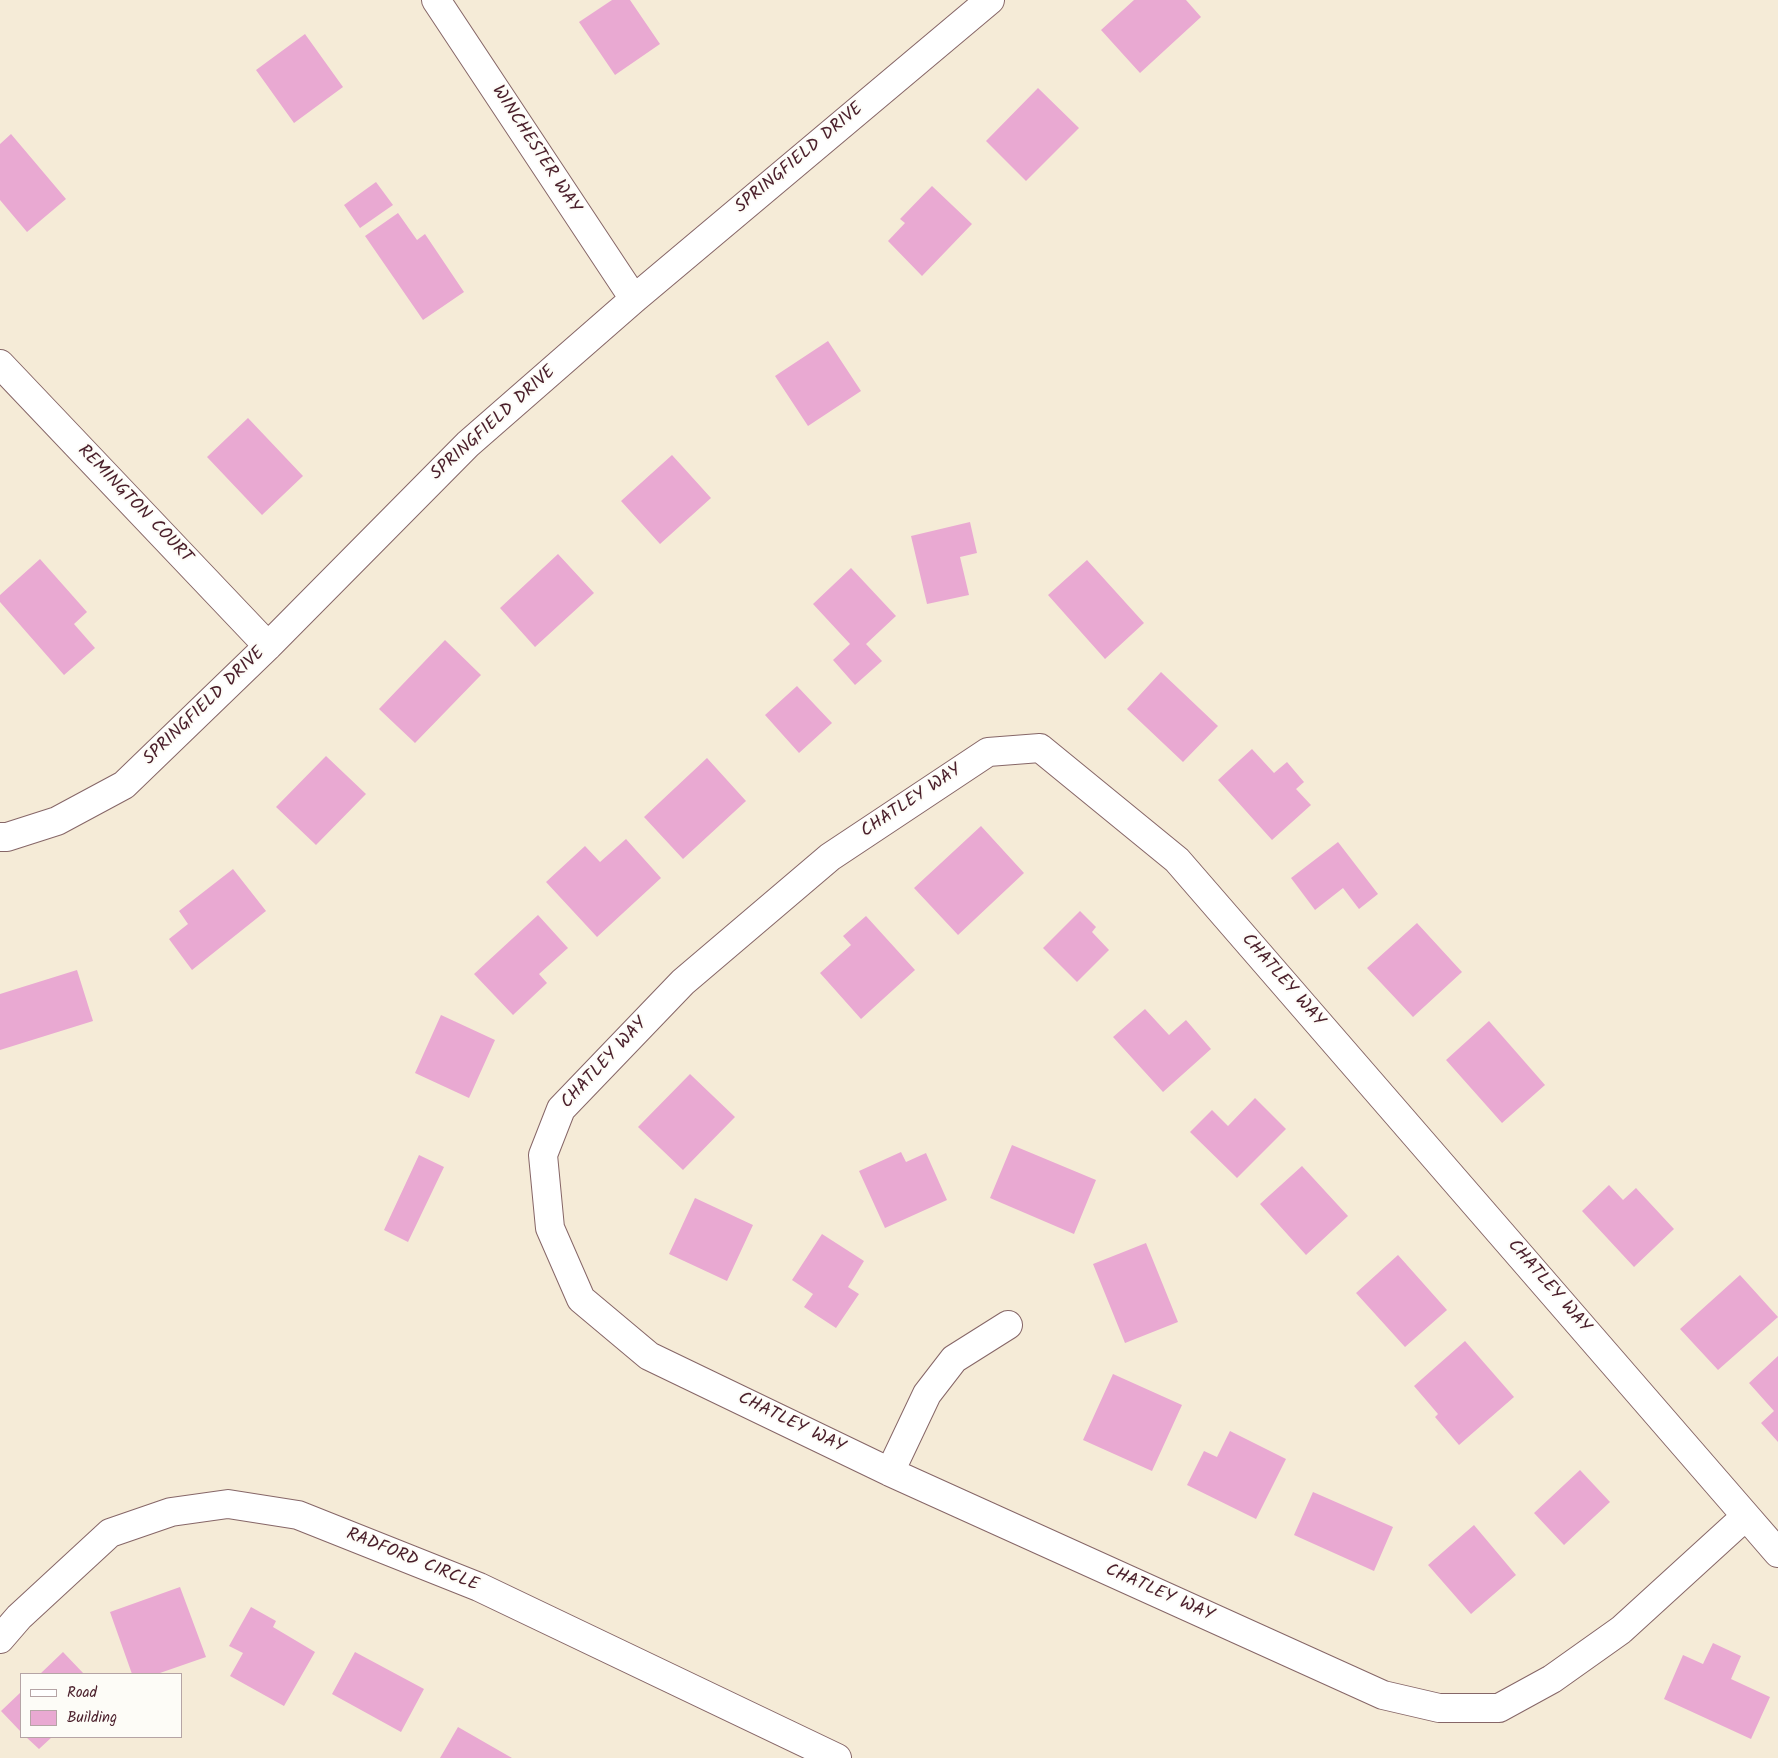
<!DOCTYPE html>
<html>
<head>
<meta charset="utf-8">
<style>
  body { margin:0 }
  #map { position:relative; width:1778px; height:1758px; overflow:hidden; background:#f5ebd7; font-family:Kalam,sans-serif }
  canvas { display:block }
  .legend { position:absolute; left:20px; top:1673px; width:162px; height:65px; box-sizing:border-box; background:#fdfcf7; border:1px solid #b5a4a5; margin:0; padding:6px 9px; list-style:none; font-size:15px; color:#4a1f2b }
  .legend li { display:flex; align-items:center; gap:10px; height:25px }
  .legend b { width:25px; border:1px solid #b5a4a5 }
</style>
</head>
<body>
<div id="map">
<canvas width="1778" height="1758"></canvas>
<ul class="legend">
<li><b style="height:6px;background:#fff"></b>Road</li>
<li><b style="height:14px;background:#e9a9d2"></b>Building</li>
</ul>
</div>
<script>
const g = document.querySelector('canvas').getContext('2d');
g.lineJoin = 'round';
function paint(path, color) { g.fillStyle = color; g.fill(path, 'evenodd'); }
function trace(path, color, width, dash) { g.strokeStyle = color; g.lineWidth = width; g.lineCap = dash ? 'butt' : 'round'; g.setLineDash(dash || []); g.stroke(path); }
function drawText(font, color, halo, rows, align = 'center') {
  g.font = font + ' Kalam,sans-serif'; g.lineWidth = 4; g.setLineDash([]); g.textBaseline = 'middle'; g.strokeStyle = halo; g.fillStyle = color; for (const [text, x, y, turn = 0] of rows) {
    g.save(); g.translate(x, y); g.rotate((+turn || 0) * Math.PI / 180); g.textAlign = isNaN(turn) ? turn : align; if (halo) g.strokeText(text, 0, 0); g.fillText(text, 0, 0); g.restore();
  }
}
const building = new Path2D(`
  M 612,0 L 630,0 L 660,44 L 615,75 L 579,22 Z
  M 1134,0 L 1186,0 L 1201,17 L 1140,73 L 1101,30 Z
  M 305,34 L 343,87 L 294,123 L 256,70 Z
  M 1038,88 L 1079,128 L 1026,181 L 986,141 Z
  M 11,134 L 66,199 L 27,232 L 0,200 L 0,144 Z
  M 376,182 L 393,205 L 360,228 L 344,205 Z
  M 932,186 L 972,224 L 922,276 L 888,241 L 905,223 L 900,219 Z
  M 398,213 L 417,240 L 425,234 L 464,292 L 423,320 L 365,236 Z
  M 828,341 L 861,391 L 808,426 L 775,376 Z
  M 248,418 L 303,476 L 262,515 L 207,457 Z
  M 672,455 L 711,498 L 660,544 L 621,501 Z
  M 970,522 L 977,553 L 960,557 L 969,595 L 927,604 L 911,536 Z
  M 558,554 L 594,593 L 535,647 L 500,608 Z
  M 40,559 L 87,612 L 74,624 L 95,648 L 64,675 L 0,602 L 0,595 Z
  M 1087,560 L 1144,623 L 1105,659 L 1048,595 Z
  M 851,568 L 896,616 L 866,644 L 882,661 L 855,685 L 833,660 L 850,644 L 813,604 Z
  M 445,640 L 481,675 L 415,743 L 379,709 Z
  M 1161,672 L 1218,726 L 1183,762 L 1127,709 Z
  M 797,686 L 832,723 L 799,753 L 765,715 Z
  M 1252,749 L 1274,773 L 1287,762 L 1304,782 L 1296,789 L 1311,805 L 1272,840 L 1218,780 Z
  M 326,756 L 366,794 L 316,845 L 276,807 Z
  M 707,758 L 746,801 L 683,859 L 644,817 Z
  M 981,826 L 1024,873 L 958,935 L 914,888 Z
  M 626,839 L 661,878 L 597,937 L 546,882 L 585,846 L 600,862 Z
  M 1338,842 L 1378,894 L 1359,909 L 1343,888 L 1315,910 L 1291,878 Z
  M 233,869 L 266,911 L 192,970 L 169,939 L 188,924 L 179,911 Z
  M 1080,911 L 1096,927 L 1092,932 L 1109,950 L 1077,982 L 1043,948 Z
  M 538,915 L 568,948 L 539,974 L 547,983 L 513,1015 L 474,974 Z
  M 866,916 L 915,970 L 861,1019 L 820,973 L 851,945 L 843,936 Z
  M 1417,923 L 1462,972 L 1413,1017 L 1367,968 Z
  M 77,970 L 93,1021 L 0,1050 L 0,994 Z
  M 1145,1009 L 1169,1035 L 1186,1020 L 1211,1049 L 1163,1092 L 1113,1037 Z
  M 441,1015 L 495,1040 L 469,1098 L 415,1073 Z
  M 1489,1021 L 1545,1085 L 1502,1123 L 1446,1060 Z
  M 690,1074 L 735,1117 L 683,1170 L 638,1127 Z
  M 1255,1098 L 1286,1129 L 1237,1178 L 1190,1132 L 1212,1110 L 1228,1126 Z
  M 1012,1145 L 1096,1180 L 1074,1234 L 990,1198 Z
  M 901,1152 L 906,1162 L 926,1153 L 947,1200 L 885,1228 L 859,1171 Z
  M 419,1155 L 444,1167 L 408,1242 L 384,1230 Z
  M 1302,1166 L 1348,1216 L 1306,1255 L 1260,1204 Z
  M 1609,1185 L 1623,1200 L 1636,1188 L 1674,1229 L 1634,1267 L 1582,1211 Z
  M 695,1198 L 753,1225 L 727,1281 L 669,1254 Z
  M 822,1234 L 864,1261 L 848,1287 L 859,1294 L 836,1328 L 804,1307 L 813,1294 L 792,1280 Z
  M 1146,1243 L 1178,1322 L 1125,1343 L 1093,1264 Z
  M 1398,1255 L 1447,1310 L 1405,1347 L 1356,1293 Z
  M 1740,1275 L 1778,1317 L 1718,1370 L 1680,1329 Z
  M 1465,1341 L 1514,1397 L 1459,1445 L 1435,1417 L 1438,1414 L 1414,1386 Z
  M 1778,1356 L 1778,1442 L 1761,1423 L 1774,1411 L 1749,1383 Z
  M 1113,1374 L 1182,1405 L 1152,1471 L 1083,1440 Z
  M 1230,1431 L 1286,1459 L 1256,1519 L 1187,1485 L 1204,1451 L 1217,1457 Z
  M 1580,1470 L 1610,1502 L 1564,1545 L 1534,1513 Z
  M 1313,1492 L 1393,1527 L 1374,1571 L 1294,1535 Z
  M 1474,1525 L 1516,1575 L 1471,1614 L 1428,1565 Z
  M 180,1587 L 206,1657 L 157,1674 L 132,1674 L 110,1612 Z
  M 251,1607 L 276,1621 L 273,1627 L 315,1652 L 284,1706 L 230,1676 L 243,1653 L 229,1646 Z
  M 1713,1643 L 1741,1656 L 1731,1679 L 1770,1697 L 1751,1739 L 1664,1699 L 1683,1655 L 1703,1664 Z
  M 63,1652 L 84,1674 L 40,1674 Z
  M 355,1652 L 424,1689 L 401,1732 L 332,1694 Z
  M 21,1692 L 21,1732 L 1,1711 Z
  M 458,1727 L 512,1758 L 440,1758 Z
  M 26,1737 L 52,1737 L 39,1749 Z`);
const minor = new Path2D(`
  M 436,0 L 634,299
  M 0,364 L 268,646
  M 0,837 L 7,837 L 57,821 L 124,785 L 268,646 L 468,444 L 634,299 L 990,0
  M 890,1472 L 927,1394 L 954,1359 L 1008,1325
  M 1746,1516 L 1621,1630 L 1552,1679 L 1499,1708 L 1439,1708 L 1383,1695 L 890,1472 L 649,1356 L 581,1299 L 550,1228 L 543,1155 L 561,1109 L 683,982 L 830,857 L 988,752 L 1040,748 L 1177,860 L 1746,1516 L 1778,1553
  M 0,1639 L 19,1617 L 110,1533 L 171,1512 L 228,1504 L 298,1515 L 479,1587 L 837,1758`);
const streetNames = [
  ["WINCHESTER WAY",535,150,57],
  ["SPRINGFIELD DRIVE",800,159,-40],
  ["SPRINGFIELD DRIVE",494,424,-42],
  ["REMINGTON COURT",134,505,46],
  ["SPRINGFIELD DRIVE",205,707,-44],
  ["CHATLEY WAY",912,802,-34],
  ["CHATLEY WAY",1282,981,49],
  ["CHATLEY WAY",605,1064,-47],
  ["CHATLEY WAY",1548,1287,49],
  ["CHATLEY WAY",791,1424,26],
  ["RADFORD CIRCLE",412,1561,22],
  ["CHATLEY WAY",1159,1594,24]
];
paint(building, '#e9a9d2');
trace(minor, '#866667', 30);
trace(minor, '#fff', 28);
drawText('18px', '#4a1f2b', '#fdfcf7', streetNames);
</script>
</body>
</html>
